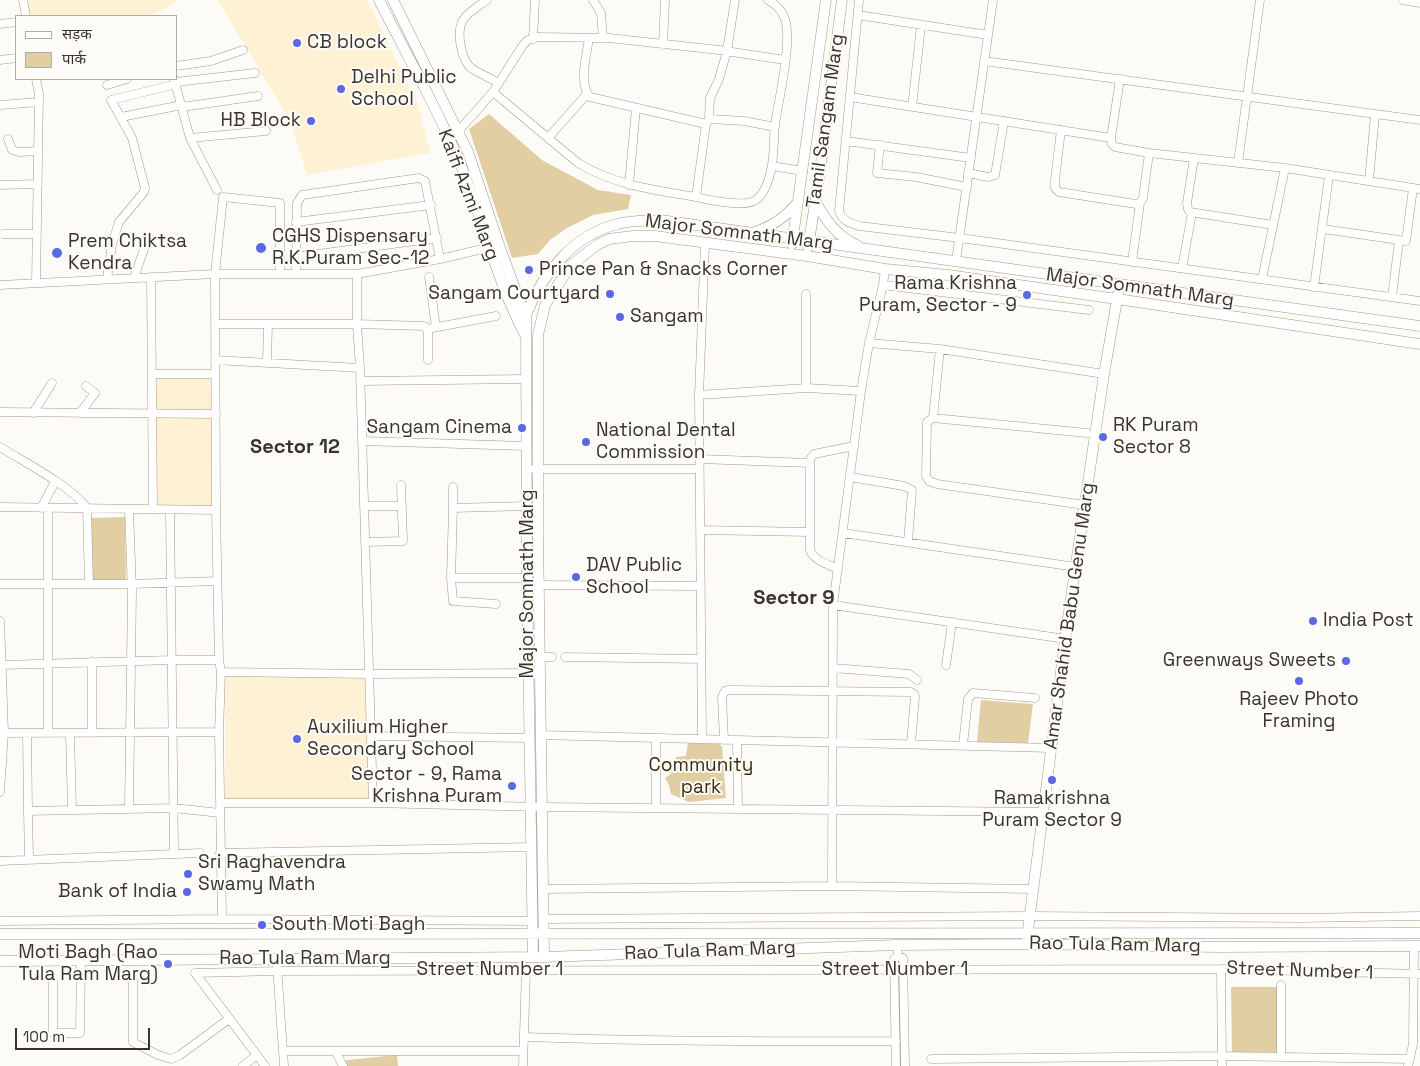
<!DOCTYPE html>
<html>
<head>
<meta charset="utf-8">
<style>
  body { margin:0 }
  #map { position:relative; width:1420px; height:1066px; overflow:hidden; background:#fdfbf7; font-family:"Space Grotesk","Noto Sans Devanagari",sans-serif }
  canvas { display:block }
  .legend { position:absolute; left:15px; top:15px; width:162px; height:65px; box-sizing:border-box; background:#fdfbf7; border:1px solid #afaca6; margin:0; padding:6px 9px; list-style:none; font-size:15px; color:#39352c }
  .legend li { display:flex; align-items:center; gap:10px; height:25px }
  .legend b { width:25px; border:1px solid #afaca6 }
  .scale { position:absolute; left:15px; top:1028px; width:135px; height:22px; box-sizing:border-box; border:2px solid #39352c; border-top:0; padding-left:6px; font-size:15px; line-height:18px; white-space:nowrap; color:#39352c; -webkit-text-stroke:4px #fdfbf7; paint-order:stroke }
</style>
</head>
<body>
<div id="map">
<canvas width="1420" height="1066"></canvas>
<ul class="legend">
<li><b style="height:6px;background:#fff"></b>सड़क</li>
<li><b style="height:14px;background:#e1cea3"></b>पार्क</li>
</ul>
<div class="scale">100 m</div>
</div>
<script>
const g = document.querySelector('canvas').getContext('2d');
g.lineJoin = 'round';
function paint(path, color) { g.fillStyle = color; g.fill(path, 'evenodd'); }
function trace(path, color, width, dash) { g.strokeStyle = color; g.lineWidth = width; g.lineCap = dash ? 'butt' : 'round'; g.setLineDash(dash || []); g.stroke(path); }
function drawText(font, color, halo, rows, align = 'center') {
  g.font = font + ' "Space Grotesk",sans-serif'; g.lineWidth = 4; g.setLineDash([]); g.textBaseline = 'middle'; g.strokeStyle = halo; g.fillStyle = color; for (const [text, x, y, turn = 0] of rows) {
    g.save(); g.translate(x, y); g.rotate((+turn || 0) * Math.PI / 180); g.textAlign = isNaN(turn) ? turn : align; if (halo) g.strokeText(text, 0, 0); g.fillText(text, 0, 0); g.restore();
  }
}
const built = new Path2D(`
  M 27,0 L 180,0 L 150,16 L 29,16 Z
  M 218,0 L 367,0 L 418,104 L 430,153 L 307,175 L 290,121 Z
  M 155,377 L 213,377 L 214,508 L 155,508 Z
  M 230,676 L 368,676 L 369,799 L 225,801 L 225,679 Z`);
const green = new Path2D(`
  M 489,114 L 542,160 L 598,190 L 631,195 L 628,209 L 593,215 L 567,228 L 550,240 L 538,254 L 512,258 L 469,129 Z
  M 125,517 L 126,580 L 92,580 L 91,518 Z
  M 981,700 L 1033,704 L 1028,743 L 977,742 Z
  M 688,743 L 720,744 L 722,747 L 726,798 L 689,802 L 671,794 L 669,785 L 665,778 L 671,774 L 672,768 L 679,766 L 676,761 L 676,757 L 686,756 Z
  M 1231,987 L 1279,987 L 1280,1052 L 1232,1053 Z
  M 397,1055 L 398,1066 L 342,1066 L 338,1061 Z`);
const street = new Path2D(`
  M 23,0 L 26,16
  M 487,0 C 479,6 468,12 463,20 C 456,32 461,59 471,68 C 480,74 490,78 499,83
  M 593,0 L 601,13 L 603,38
  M 859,0 L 839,211 C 842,221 850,223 859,226 L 960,238 L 1420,301
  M 1403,0 L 1420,3
  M 858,15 L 988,35
  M 0,24 L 16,22
  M 589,38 C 587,54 578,84 590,97 L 706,124
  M 533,39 L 535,0
  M 663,45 L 665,0
  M 0,60 L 16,58
  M 984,61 L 1420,120
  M 176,66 L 211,61 L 243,50
  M 174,79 L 190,138 L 217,190
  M 1120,79 L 1111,138 L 1112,144 L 1115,147 L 1149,153 L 1285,168 L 1420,189
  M 176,82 L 255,73
  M 107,85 L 127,79
  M 850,97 L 1111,138
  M 0,105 L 39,102
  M 182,107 L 258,96
  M 912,107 L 921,26
  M 121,117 L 182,105
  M 709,119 L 710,98 L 719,79 L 727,51 L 735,0
  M 775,127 L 744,121 L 709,119 L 706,124 L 696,197 C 655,190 614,185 578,163 L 493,92 L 523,45 L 528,40 L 539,37 L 609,38 L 719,50 L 785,60
  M 1061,130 L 1055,180 L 1055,188 L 1059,192 L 1136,204 L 1140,203 L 1143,198 L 1149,153
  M 455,135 L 493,92
  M 190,138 L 266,131
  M 548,138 L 587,94
  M 8,139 L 12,150 L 19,152 L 38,151
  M 846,141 L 971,158
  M 880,145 L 877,173 L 916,177 L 967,187
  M 1194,158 L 1187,203 L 1188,209 L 1190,212 L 1273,225
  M 1238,163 L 1260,0
  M 772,166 L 803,171
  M 968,173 L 988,177 L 995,175 L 1004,121
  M 1369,181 L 1375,114
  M 0,185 L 38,184
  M 629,185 L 636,108
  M 696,197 C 710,200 744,208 756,200 C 762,196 767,185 769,178 C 775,161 773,142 775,125 C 779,97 791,49 786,23 C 784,12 777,5 768,0
  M 296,222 L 431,205
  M 1323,229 L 1399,240 L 1392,297
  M 3,234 L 37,234
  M 1397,240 L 1406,241 L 1413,188
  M 296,257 L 437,238
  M 956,261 L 993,0
  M 1132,262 L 1140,203
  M 1182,268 L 1192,213
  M 296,274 L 297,203 L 302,195 L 419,178 L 425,181 L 440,259
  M 357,274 L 357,324 L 360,368 L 373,803
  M 151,277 L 153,509
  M 429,277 L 436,327
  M 134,278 L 145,246
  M 107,279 L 112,244 L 119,222 L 144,192 L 145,188 L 132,138 L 111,100 L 177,84
  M 1262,279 L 1285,168
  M 36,283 L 39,94 L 36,79
  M 0,285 L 215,274 L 357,274 L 440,259 L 495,246
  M 883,285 L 1089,310
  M 1314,287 L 1329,176
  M 806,294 L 806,388
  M 215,324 L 357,324 L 424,326 L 428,331 L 428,360
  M 427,329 L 496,316
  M 869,343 L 940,349 L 1104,374
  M 215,360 L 360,368
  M 267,363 L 268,324
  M 152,374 L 215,374
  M 360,381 L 526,379
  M 699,395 L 806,388 L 861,391
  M 0,412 L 216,414
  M 33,413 L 52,383
  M 80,413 L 95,393 L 86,386
  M 933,418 L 940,349
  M 362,441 L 527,446
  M 0,447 C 24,462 71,486 87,508 L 89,584
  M 699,459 L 810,463
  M 534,469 L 699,469
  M 850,477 L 904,486 L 912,490 L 908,542
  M 453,487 L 453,508 L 527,506
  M 1085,505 L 937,484 L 929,481 L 926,476 L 927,422 L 933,418 L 1087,433
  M 364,506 L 402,506
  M 0,507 L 216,510
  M 41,508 L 55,482
  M 48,508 L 48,733
  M 453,508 L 451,578 L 527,578
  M 129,509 L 132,591 L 129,809
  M 170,510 L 174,854
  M 700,530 L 810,532
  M 843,533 L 1076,567
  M 366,542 L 403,541 L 401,485
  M 838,569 C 828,564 814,561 810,550 L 810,463 L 811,458 L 814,454 L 854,446
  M 451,578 L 453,601 L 496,604
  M 0,584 L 132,584 L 217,581
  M 538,585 L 700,586
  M 833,605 L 1066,639
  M 0,621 L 4,733 L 0,792
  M 539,657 L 552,657
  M 565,657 L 701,659
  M 2,665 L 172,660 L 219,660
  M 946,665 L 952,622
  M 833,668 L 909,674 L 917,680
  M 221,672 L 370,674 L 534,673
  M 0,733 L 219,732
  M 27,733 L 28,811
  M 70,733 L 72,810
  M 92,733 L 92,662
  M 540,735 L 1051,748
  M 372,736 L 529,738
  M 656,738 L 656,808
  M 702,739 L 699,395 L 705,243
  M 724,740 L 722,697 L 725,691 L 728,690 L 911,692 L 914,694 L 915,697 L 911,743
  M 737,741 L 738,809
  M 963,745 L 968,699 L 973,693 L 1035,698
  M 220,803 L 373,803 L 541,807 L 1043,812
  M 220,853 L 532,847
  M 29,860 L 28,811 L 174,808 L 220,813
  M 0,861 L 200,853
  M 832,886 L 833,605 L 861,391 L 869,343 L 883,285 L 885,269
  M 543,889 L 832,886 L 1033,889
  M 222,919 L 219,732 L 221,672 L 219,660 L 216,510 L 215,274 L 223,197 L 280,203 L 280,274
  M 543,919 L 1030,916 L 1300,918 L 1420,916
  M 0,921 L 222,919 L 533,921
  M 898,956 L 903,958 L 905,1066
  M 277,966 L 284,1066
  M 1221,969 L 1222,1066
  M 195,973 L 277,971 L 1221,969 L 1420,974
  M 195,973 L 265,1066
  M 133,980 L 133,1042 L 158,1055 L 171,1059 L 180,1055 L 229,1019
  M 53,981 L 53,1033 L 80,1033 L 81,960
  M 524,1037 C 648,1041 772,1042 896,1041
  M 283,1051 L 335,1051 L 343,1066
  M 335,1051 L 523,1051
  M 1281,1057 L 1281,985
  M 931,1059 L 1222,1056 L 1410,1059
  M 243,1066 L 257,1055
  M 523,1066 L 526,970
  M 896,1066 L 894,959 L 898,956 L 897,945
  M 1408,1066 L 1413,1044 L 1414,946`);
const secondary = new Path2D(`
  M 379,0 C 406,54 437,107 460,163 C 483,221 497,282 526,337
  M 393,0 L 468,152 L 499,245 L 519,300 L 526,315
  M 816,202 C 825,220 838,237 857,245
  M 755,232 C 773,226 786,217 798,202
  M 792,244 L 826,0
  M 808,247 L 819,179 L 842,0
  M 0,934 L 1420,933
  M 1027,938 L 1067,625 L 1104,374 L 1118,294
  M 533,957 L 527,576 L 526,315 C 542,274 574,234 618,224 C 632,220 646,221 660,220 L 1420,326
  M 544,957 L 538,533 L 538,335 L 545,305 L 571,265 L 597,245 L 609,239 L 633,236 L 655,236 L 807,256 L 885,269 L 948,275 L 1117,299 L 1420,344
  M 0,961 L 544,957 L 897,945 L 1026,944 L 1219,947 L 1420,946`);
const markers = [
  [297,43,5,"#5969e0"],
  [341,89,5,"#5969e0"],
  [311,121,5,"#5969e0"],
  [261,248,6,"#5969e0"],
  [57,253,6,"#5969e0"],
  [529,270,5,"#5969e0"],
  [610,294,5,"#5969e0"],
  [1027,295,5,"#5969e0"],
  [620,317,5,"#5969e0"],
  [522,428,5,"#5969e0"],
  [1103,437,5,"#5969e0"],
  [586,442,5,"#5969e0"],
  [576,577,5,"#5969e0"],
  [1313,621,5,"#5969e0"],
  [1346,661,5,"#5969e0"],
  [1299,681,5,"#5969e0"],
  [297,739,5,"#5969e0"],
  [1052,780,5,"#5969e0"],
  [512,786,5,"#5969e0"],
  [188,874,5,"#5969e0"],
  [187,892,5,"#5969e0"],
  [262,925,5,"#5969e0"],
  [168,964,5,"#5969e0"]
];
const poiNames = [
  ["CB block",307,43],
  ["Delhi Public",351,78],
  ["School",351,100],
  ["HB Block",301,121,"right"],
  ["CGHS Dispensary",272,237],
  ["R.K.Puram Sec-12",272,259],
  ["Prem Chiktsa",68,242],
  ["Kendra",68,264],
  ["Prince Pan & Snacks Corner",539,270],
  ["Rama Krishna",1017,284,"right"],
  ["Puram, Sector - 9",1017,306,"right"],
  ["Sangam Courtyard",600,294,"right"],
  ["Sangam",630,317],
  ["RK Puram",1113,426],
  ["Sector 8",1113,448],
  ["Sangam Cinema",512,428,"right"],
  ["National Dental",596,431],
  ["Commission",596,453],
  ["DAV Public",586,566],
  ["School",586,588],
  ["India Post",1323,621],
  ["Greenways Sweets",1336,661,"right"],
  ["Rajeev Photo",1299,700,"center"],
  ["Framing",1299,722,"center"],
  ["Auxilium Higher",307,728],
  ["Secondary School",307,750],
  ["Sector - 9, Rama",502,775,"right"],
  ["Krishna Puram",502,797,"right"],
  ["Ramakrishna",1052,799,"center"],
  ["Puram Sector 9",1052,821,"center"],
  ["Sri Raghavendra",198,863],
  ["Swamy Math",198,885],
  ["Bank of India",177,892,"right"],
  ["South Moti Bagh",272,925],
  ["Moti Bagh (Rao",158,953,"right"],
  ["Tula Ram Marg)",158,975,"right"]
];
const streetNames = [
  ["Tamil Sangam Marg",826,121,-82],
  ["Kaifi Azmi Marg",468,195,69],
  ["Major Somnath Marg",739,233,7],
  ["Major Somnath Marg",1140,288,8],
  ["Major Somnath Marg",528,584,-90],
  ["Amar Shahid Babu Genu Marg",1070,616,-82],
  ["Rao Tula Ram Marg",1115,945,1],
  ["Rao Tula Ram Marg",710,951,-2],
  ["Rao Tula Ram Marg",305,959],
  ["Street Number 1",490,970],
  ["Street Number 1",895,970],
  ["Street Number 1",1300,971,2]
];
const parkNames = [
  ["Community",701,766],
  ["park",701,788]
];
const neighbourhoodNames = [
  ["Sector 12",295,448],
  ["Sector 9",794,599]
];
paint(built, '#fff1d4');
paint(green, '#e1cea3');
trace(street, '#a39985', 9);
trace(secondary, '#a39985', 11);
trace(street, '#fff', 8);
trace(secondary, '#fff', 10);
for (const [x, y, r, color] of markers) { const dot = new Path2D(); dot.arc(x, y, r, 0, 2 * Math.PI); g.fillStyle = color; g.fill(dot); trace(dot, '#fdfbf7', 2); }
drawText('19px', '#39352c', '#fdfbf7', poiNames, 'left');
drawText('19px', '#39352c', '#fdfbf7', streetNames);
drawText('19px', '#3b2e0f', '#fdfbf7', parkNames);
drawText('bold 20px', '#39352c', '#fdfbf7', neighbourhoodNames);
</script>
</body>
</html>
